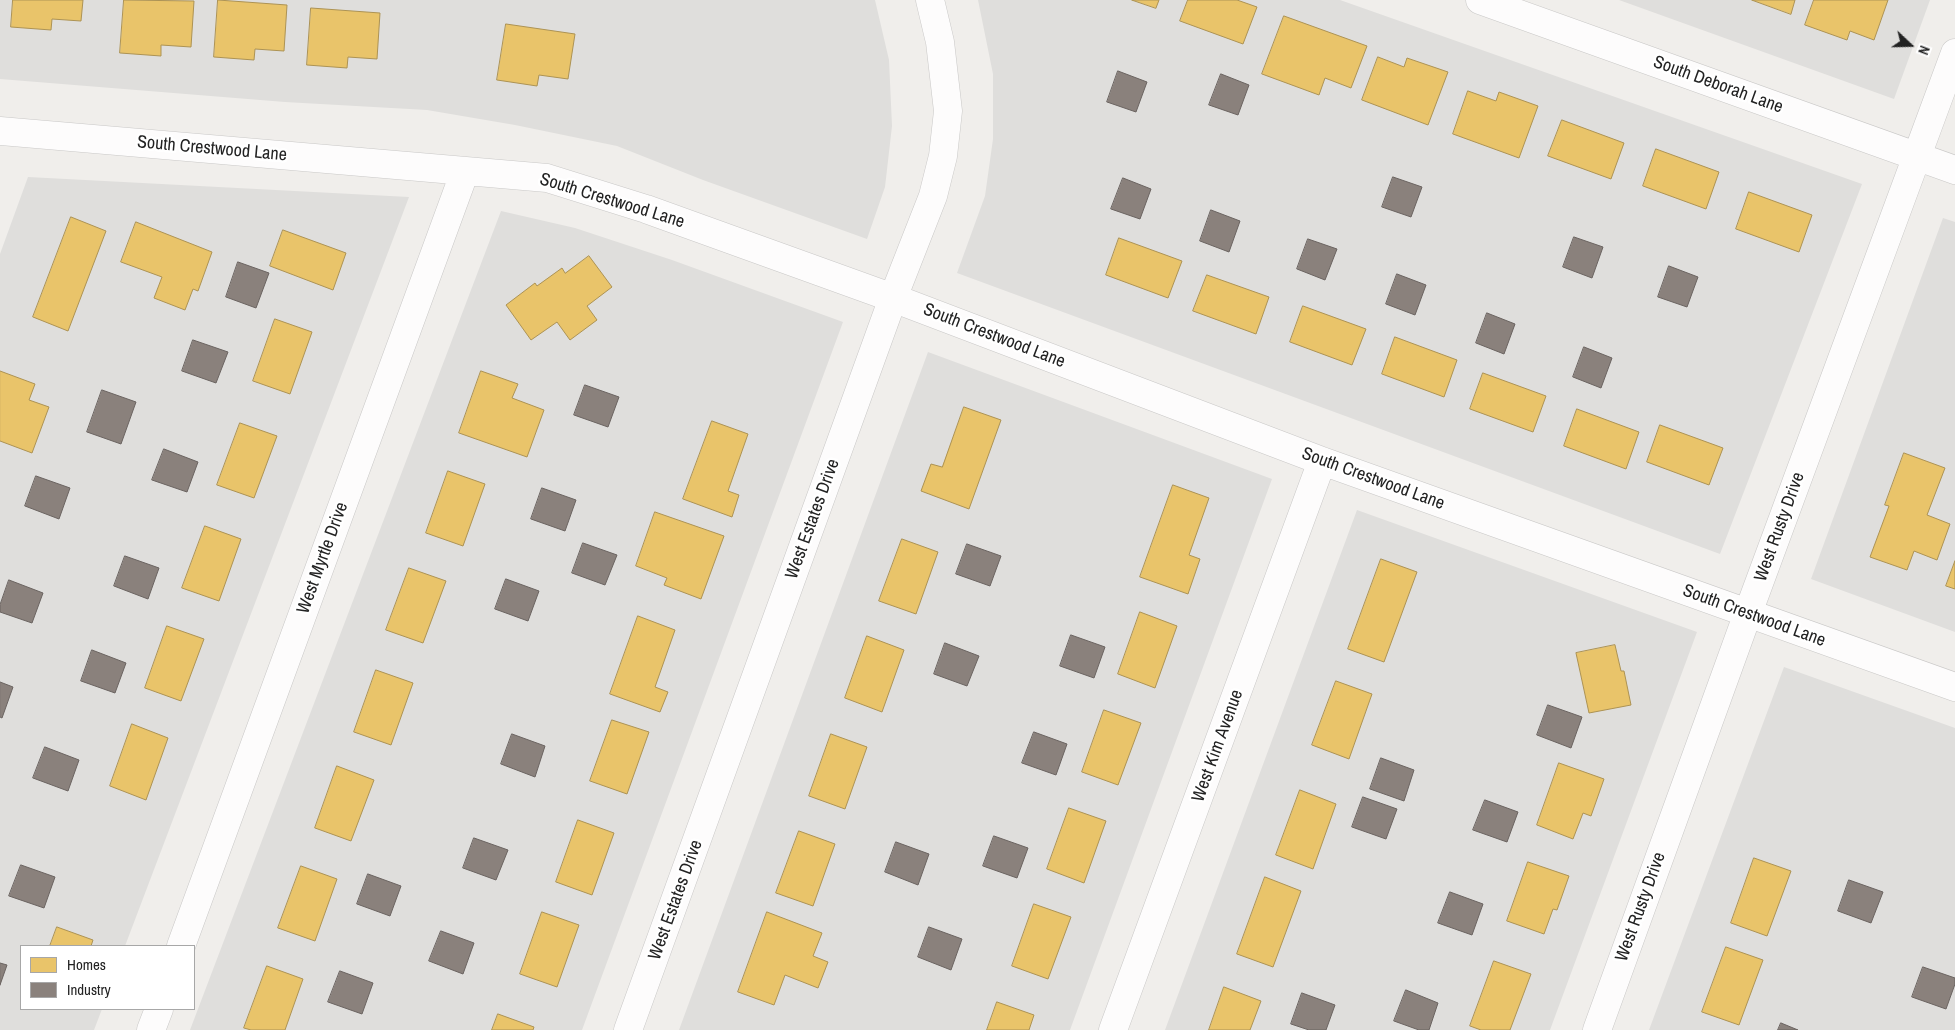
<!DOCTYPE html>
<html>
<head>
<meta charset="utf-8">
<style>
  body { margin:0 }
  #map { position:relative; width:1955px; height:1030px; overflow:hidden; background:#f0eeeb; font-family:"Archivo Narrow",sans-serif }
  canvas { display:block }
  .legend { position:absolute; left:20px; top:945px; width:175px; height:65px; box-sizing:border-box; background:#fff; border:1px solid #a7a7a7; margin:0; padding:6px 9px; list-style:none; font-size:15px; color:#222 }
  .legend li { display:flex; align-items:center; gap:10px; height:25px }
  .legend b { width:25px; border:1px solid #a7a7a7 }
  .north { position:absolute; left:1885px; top:20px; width:50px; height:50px; -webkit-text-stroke:4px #fff; paint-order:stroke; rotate:111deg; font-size:14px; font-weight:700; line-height:20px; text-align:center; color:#222 }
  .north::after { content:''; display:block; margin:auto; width:18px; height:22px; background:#222; clip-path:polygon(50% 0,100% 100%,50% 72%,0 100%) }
</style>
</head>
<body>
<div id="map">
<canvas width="1955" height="1030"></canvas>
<ul class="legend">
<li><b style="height:14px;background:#e9c46a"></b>Homes</li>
<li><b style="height:14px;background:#8a817c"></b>Industry</li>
</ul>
<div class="north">N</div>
</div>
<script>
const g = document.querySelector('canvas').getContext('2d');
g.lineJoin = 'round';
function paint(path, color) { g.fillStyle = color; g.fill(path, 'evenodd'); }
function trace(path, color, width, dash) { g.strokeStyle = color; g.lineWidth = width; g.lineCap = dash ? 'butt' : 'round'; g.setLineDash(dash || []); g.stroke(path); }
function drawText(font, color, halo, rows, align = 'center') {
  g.font = font + ' "Archivo Narrow",sans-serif'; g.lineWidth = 5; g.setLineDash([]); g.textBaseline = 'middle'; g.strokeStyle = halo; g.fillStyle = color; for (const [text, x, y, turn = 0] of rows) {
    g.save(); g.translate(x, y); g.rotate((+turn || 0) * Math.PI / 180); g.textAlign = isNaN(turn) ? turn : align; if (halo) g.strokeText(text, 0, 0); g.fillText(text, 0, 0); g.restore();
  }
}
const residential = new Path2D(`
  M 0,0 L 875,0 L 889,60 L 892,126 L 885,187 L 867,239 L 703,180 L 617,146 L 515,125 L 427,110 L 285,102 L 0,79 Z
  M 978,0 L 1340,0 L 1862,184 L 1720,554 L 957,273 L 985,196 L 993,139 L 993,74 Z
  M 1619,0 L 1930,0 L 1894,99 Z
  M 28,177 L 409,197 L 125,946 L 21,946 L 21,1009 L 102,1009 L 94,1030 L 0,1030 L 0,254 Z
  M 501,211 L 575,228 L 672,260 L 843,322 L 582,1030 L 190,1030 Z
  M 1943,218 L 1955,222 L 1955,632 L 1811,579 Z
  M 928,352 L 1272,479 L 1070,1030 L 679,1030 Z
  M 1357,510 L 1697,632 L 1550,1030 L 1165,1030 Z
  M 1784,667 L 1955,728 L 1955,1030 L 1649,1030 Z`);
const homes = new Path2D(`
  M 13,0 L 83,0 L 81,21 L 52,19 L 51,30 L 11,27 Z
  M 124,0 L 194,1 L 191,47 L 161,45 L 161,56 L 120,53 Z
  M 218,0 L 287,5 L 284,51 L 255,49 L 254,60 L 214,57 Z
  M 1132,0 L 1159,0 L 1156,8 Z
  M 1188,0 L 1237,0 L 1257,7 L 1243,44 L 1180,21 Z
  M 1752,0 L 1795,0 L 1791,14 Z
  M 1814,0 L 1888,0 L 1874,40 L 1850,31 L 1847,40 L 1805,25 Z
  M 311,8 L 380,13 L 377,59 L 348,57 L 347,68 L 307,65 Z
  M 1284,16 L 1367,46 L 1351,88 L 1325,78 L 1319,95 L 1262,74 Z
  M 506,24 L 575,34 L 568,79 L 539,75 L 537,86 L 497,80 Z
  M 1378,57 L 1404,67 L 1407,58 L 1448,72 L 1428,125 L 1362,100 Z
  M 1468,91 L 1496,101 L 1499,92 L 1538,106 L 1519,158 L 1453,134 Z
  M 1562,120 L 1624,143 L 1611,179 L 1548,156 Z
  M 1656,149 L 1719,172 L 1706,209 L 1643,186 Z
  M 1749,192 L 1812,215 L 1799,252 L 1736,229 Z
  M 71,217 L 106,231 L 68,331 L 33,317 Z
  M 136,222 L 212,252 L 198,291 L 193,289 L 185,310 L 154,298 L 162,277 L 121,262 Z
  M 283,230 L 346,253 L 333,290 L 270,266 Z
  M 1119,238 L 1182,261 L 1168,298 L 1106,275 Z
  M 589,256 L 612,287 L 587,306 L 597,320 L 570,340 L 557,322 L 531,340 L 506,305 L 535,283 L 537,286 L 562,268 L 565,273 Z
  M 1207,275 L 1269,297 L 1256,334 L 1193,311 Z
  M 1303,306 L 1366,329 L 1352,365 L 1290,342 Z
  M 275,319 L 312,332 L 290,394 L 253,381 Z
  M 1395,337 L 1457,360 L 1444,397 L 1382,374 Z
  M 0,371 L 35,384 L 29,400 L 49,407 L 32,453 L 0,441 Z
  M 481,371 L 518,384 L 512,398 L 544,410 L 527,457 L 459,433 Z
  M 1483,373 L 1546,396 L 1533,432 L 1470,409 Z
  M 964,407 L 1001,420 L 969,509 L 921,491 L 931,464 L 942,467 Z
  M 1577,409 L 1639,432 L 1626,469 L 1564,446 Z
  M 712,421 L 748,434 L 728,491 L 739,495 L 732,517 L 683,499 Z
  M 240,423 L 277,436 L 254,498 L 217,485 Z
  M 1660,425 L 1723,448 L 1709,485 L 1647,462 Z
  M 1904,453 L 1945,468 L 1927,515 L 1950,524 L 1937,560 L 1914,551 L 1907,570 L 1870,557 L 1889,506 L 1885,505 Z
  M 448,471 L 485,484 L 463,546 L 426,533 Z
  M 1173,485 L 1209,498 L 1189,555 L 1200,559 L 1188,594 L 1140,577 Z
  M 655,512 L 724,536 L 701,599 L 664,585 L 667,578 L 636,566 Z
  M 205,526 L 241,539 L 219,601 L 182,588 Z
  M 902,539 L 938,552 L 916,614 L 879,601 Z
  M 1381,559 L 1417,572 L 1384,662 L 1348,649 Z
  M 1955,561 L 1955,589 L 1946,586 Z
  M 409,568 L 446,581 L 423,643 L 386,630 Z
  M 1140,612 L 1177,626 L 1155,688 L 1118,674 Z
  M 638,616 L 675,630 L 655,687 L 668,692 L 660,712 L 610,694 Z
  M 167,626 L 204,639 L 181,701 L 145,688 Z
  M 867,636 L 904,650 L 882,712 L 845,698 Z
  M 1615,645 L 1621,671 L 1624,671 L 1631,705 L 1589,713 L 1576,653 Z
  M 376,670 L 413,683 L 391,745 L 354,732 Z
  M 1336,681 L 1372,694 L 1349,759 L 1312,745 Z
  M 1104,710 L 1141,723 L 1118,785 L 1082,772 Z
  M 612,720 L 649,732 L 627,794 L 590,781 Z
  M 132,724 L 168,738 L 146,800 L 110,786 Z
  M 831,734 L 867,747 L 845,809 L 809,796 Z
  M 1559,763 L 1604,779 L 1591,816 L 1583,813 L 1573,839 L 1537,825 Z
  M 337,766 L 374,780 L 351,841 L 315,828 Z
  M 1300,790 L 1336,804 L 1313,869 L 1276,855 Z
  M 1069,808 L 1106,821 L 1084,883 L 1047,869 Z
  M 578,820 L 614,833 L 592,895 L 556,882 Z
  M 799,831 L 835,844 L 813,906 L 776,893 Z
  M 1754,858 L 1791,871 L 1767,936 L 1731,923 Z
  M 1528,862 L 1569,876 L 1557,910 L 1553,909 L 1544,934 L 1507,921 Z
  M 301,866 L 337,879 L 315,941 L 278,928 Z
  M 1265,877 L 1301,891 L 1273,967 L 1237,954 Z
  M 1034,904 L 1071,917 L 1048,979 L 1012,966 Z
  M 542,912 L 579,925 L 557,987 L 520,974 Z
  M 767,912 L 822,933 L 813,956 L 828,962 L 818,988 L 785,975 L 774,1005 L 738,992 Z
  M 57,927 L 93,940 L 91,946 L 50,946 Z
  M 1726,947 L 1763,960 L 1739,1025 L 1702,1012 Z
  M 1494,961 L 1531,974 L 1510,1030 L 1481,1030 L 1470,1026 Z
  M 267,966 L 303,979 L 285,1030 L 251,1030 L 244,1028 Z
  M 1224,987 L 1261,1001 L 1250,1030 L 1209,1030 Z
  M 997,1002 L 1034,1015 L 1029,1030 L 987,1030 Z
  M 498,1014 L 534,1027 L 533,1030 L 492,1030 Z`);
const industry = new Path2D(`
  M 1118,71 L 1147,82 L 1136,112 L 1107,102 Z
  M 1221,74 L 1249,85 L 1238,115 L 1209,105 Z
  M 1393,177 L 1422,187 L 1411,217 L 1382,207 Z
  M 1123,178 L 1151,189 L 1140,219 L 1111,209 Z
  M 1211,210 L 1240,221 L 1229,252 L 1200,241 Z
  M 1574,237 L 1603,247 L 1592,278 L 1563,267 Z
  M 1308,239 L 1337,249 L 1325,280 L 1297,269 Z
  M 238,262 L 269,273 L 256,308 L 226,297 Z
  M 1669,266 L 1698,277 L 1687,307 L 1658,297 Z
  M 1397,274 L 1426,285 L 1415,315 L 1386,304 Z
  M 1487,313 L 1515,324 L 1504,354 L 1476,343 Z
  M 193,340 L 228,352 L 216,383 L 182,371 Z
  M 1584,347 L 1612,358 L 1601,388 L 1573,377 Z
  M 585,385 L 619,397 L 608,427 L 574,415 Z
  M 102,390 L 136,402 L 121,444 L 87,432 Z
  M 164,449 L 198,462 L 187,492 L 152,480 Z
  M 36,476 L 70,488 L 59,519 L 25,506 Z
  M 542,488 L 576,500 L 565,531 L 531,519 Z
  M 583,543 L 617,555 L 605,585 L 572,573 Z
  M 967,544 L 1001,556 L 990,586 L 956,574 Z
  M 125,556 L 159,568 L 148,599 L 114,586 Z
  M 506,579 L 539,591 L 528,621 L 495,609 Z
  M 9,580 L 43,593 L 32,623 L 0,612 L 0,605 Z
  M 1071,635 L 1105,647 L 1094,678 L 1060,666 Z
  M 945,643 L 979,656 L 967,686 L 934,674 Z
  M 92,650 L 126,663 L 115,693 L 81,681 Z
  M 0,682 L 13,687 L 2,718 L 0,717 Z
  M 1548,705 L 1582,717 L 1571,748 L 1537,735 Z
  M 1034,732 L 1067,744 L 1056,775 L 1022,763 Z
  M 512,734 L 545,746 L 535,777 L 501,764 Z
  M 45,747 L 79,760 L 68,791 L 33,778 Z
  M 1381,758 L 1414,770 L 1404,801 L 1370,789 Z
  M 1363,797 L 1397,809 L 1386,839 L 1352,827 Z
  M 1485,800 L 1518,812 L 1507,842 L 1473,830 Z
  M 994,836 L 1028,848 L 1017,878 L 983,866 Z
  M 474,838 L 508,850 L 496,880 L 463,868 Z
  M 896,842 L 929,854 L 918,885 L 885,872 Z
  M 21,865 L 55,877 L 44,908 L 9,896 Z
  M 368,874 L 401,886 L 390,916 L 357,904 Z
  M 1849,880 L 1883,892 L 1871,923 L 1838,911 Z
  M 1450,892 L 1483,904 L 1472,935 L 1438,923 Z
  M 929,927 L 962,939 L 951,970 L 918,957 Z
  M 441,931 L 474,943 L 463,974 L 429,961 Z
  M 0,963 L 7,965 L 0,985 Z
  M 1923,967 L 1955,978 L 1955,984 L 1946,1009 L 1912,997 Z
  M 340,971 L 373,983 L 362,1014 L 328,1002 Z
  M 1406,990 L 1438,1003 L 1429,1030 L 1419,1030 L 1394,1021 Z
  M 1302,993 L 1335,1005 L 1326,1030 L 1309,1030 L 1291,1024 Z
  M 1781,1023 L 1798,1030 L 1778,1030 Z`);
const minor = new Path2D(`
  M 1480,0 L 1955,170
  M 0,131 L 547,178 L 646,209 L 893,298 L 1322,461 L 1955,687
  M 181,946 L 465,171
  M 151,1030 L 159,1009
  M 628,1030 L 893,298 L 933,196 L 943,156 L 948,111 L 940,42 L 930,0
  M 1113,1030 L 1322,461
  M 1597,1030 L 1748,613 L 1955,53`);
const streetNames = [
  ["South Deborah Lane",1718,85,20],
  ["South Crestwood Lane",212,149,5],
  ["South Crestwood Lane",612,201,17],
  ["South Crestwood Lane",994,336,21],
  ["South Crestwood Lane",1373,479,20],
  ["West Estates Drive",813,519,-70],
  ["West Rusty Drive",1780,527,-70],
  ["West Myrtle Drive",323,558,-70],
  ["South Crestwood Lane",1754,616,20],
  ["West Kim Avenue",1218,746,-70],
  ["West Estates Drive",676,900,-70],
  ["West Rusty Drive",1641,907,-70]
];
paint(residential, '#dfdedc');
paint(homes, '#e9c46a');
trace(homes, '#ad9354', 1);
paint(industry, '#8a817c');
trace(industry, '#6b6461', 1);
trace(minor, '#c9c8c7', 29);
trace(minor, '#fdfcfc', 28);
drawText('18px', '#222', '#fff', streetNames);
</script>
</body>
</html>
